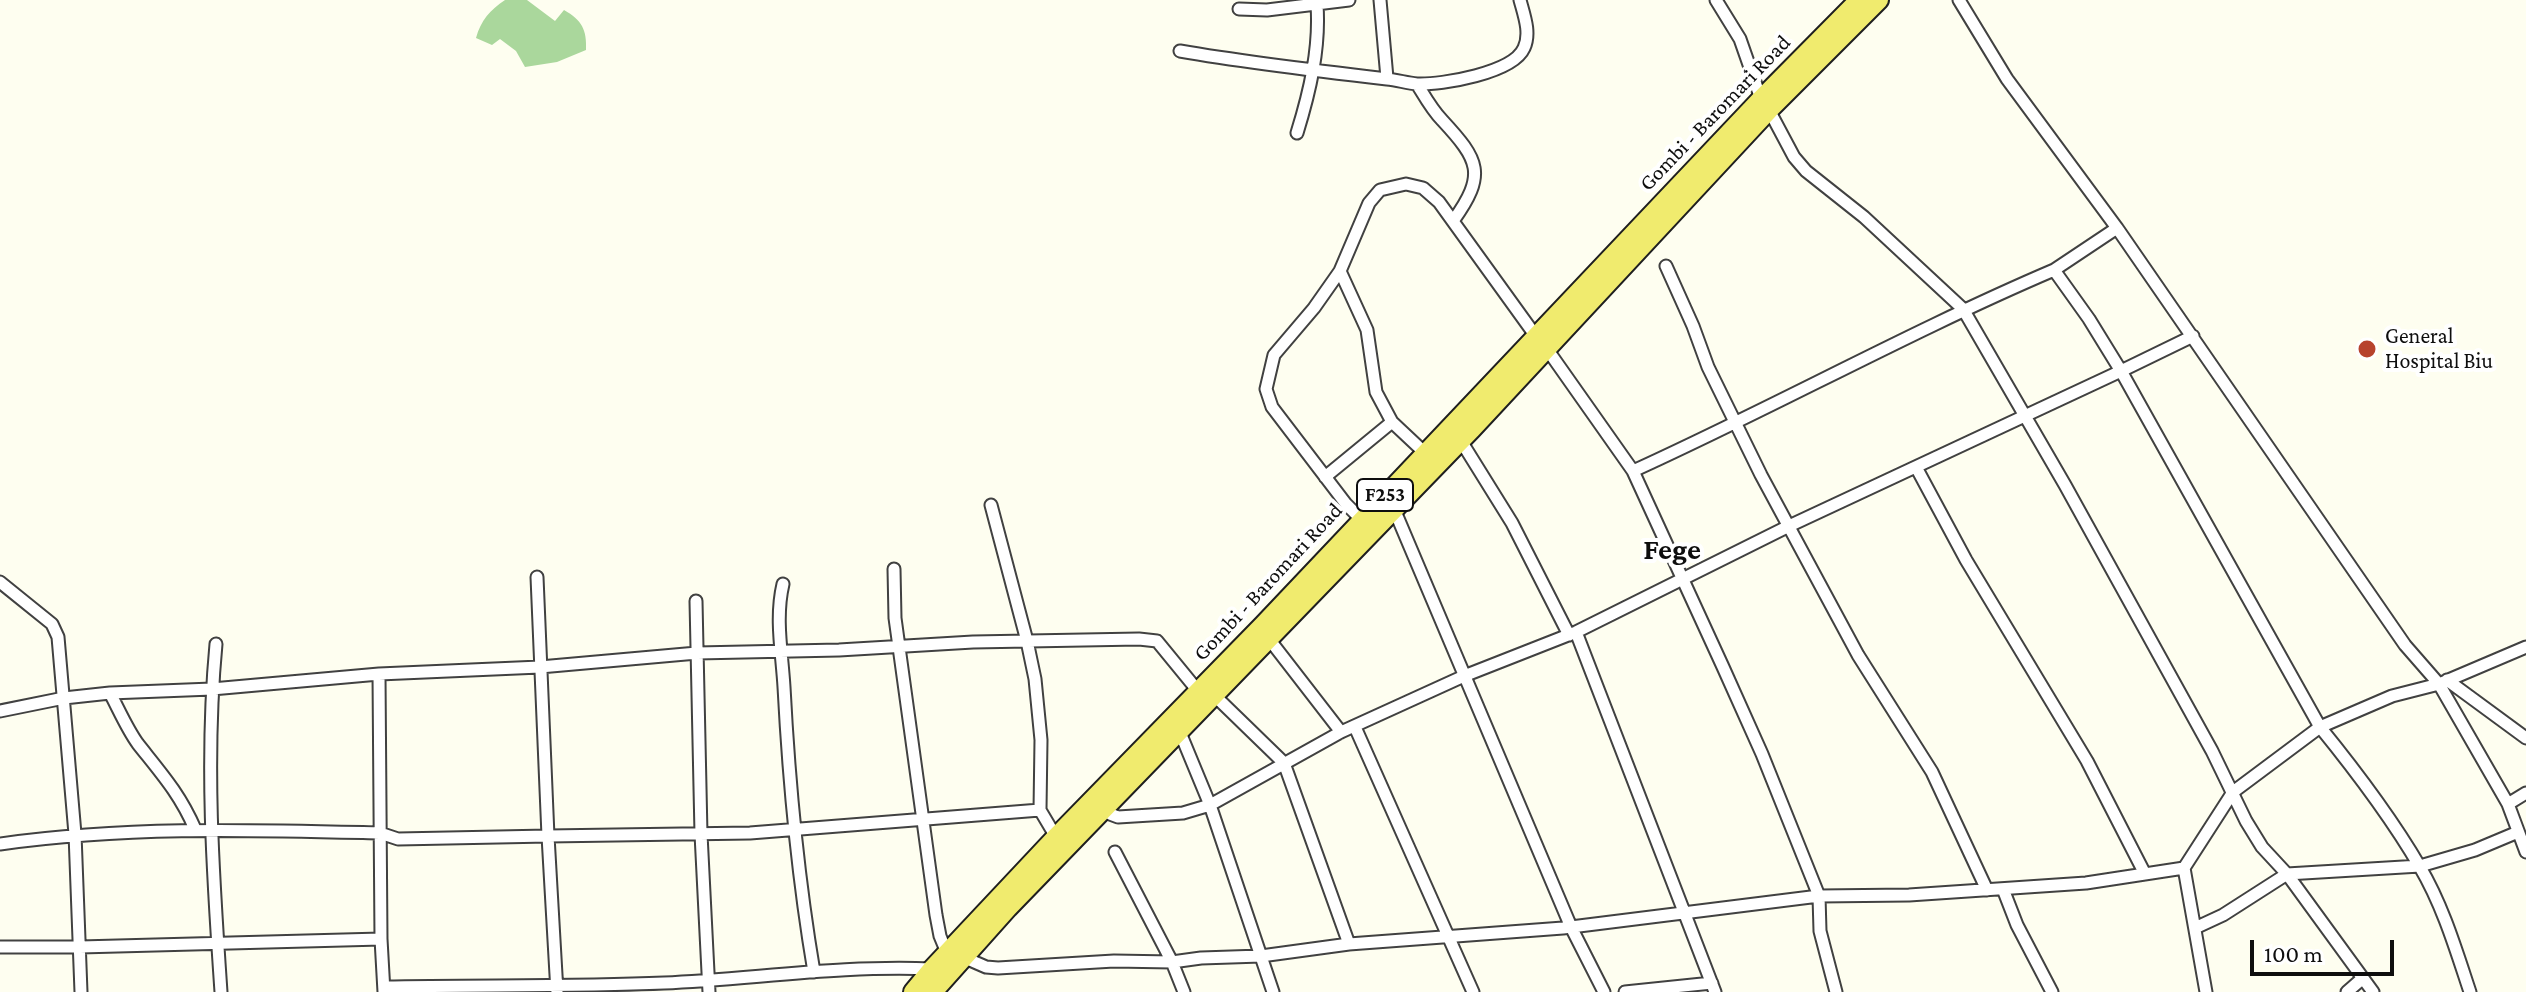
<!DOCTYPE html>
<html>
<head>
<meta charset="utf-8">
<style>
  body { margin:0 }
  #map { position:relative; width:2526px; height:992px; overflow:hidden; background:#fefef0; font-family:"Crimson Pro",serif }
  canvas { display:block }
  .scale { position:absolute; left:2250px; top:940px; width:144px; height:36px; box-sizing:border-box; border:4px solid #0e0e0e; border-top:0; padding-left:10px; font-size:24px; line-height:28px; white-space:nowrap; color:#0e0e0e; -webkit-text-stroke:6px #fff; paint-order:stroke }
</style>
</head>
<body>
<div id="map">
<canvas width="2526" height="992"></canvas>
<div class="scale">100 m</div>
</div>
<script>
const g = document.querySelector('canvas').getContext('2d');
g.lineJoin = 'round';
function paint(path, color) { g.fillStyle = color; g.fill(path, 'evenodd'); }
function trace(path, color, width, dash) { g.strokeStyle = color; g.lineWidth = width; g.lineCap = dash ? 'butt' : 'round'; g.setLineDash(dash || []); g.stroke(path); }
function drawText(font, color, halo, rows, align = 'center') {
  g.font = font + ' "Crimson Pro",serif'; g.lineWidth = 8; g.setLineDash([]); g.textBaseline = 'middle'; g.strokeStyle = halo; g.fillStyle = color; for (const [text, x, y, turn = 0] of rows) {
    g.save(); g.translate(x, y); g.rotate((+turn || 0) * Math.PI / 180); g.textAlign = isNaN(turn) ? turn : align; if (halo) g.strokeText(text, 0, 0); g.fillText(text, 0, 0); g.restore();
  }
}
const forest = new Path2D(`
  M 505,0 L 527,0 L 555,21 L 564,10 C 582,20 587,30 586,50 L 557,62 L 525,67 L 516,51 L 500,39 L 492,45 L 476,38 C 481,20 490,10 505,0 Z`);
const minor = new Path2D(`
  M 1380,0 L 1387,78
  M 1716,0 L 1740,39 L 1761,99
  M 1959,0 L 2007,79 L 2117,228 L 2405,645 L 2439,684 L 2508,804
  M 1239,9 L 1267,10 L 1349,0
  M 1180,51 C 1249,63 1318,71 1387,79 C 1397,80 1407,83 1417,84 C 1442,85 1513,73 1524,48 C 1531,33 1524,15 1520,0
  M 1417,84 C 1425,97 1432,110 1442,120 C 1479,160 1487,174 1453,221
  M 1769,110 L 1794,157 L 1806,171 L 1864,217 L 1963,309 L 2065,485 L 2212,751 L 2246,821 L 2262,847 L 2287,874 L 2373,992
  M 1297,133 C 1310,91 1320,48 1317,5
  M 2117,228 L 2054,270 L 2089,319 L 2121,371 L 2193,336
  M 1666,266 L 1693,326 L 1708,367 L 1761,475 L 1858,655 L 1932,772 L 1987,890
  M 1340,271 L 1367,330 L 1376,392 L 1392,422 L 1425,453
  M 1547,349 L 1633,471 L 1723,667 L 1762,754 L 1819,896 L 1820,931 L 1836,992
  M 1461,441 L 1512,523 L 1569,635
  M 1916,467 L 1966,560 L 2087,761 L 2145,874
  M 1633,471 C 1774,407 1911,331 2054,270
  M 1325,477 L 1392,422
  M 991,505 L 1027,641 L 1035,679 L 1041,740 L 1040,810 L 1056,837
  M 1394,509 L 1571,927 L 1604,992
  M 1361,519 L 1346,504 L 1272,407 L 1266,389 L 1274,355 L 1314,308 L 1340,271 L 1369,203 L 1380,190 L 1406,184 L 1423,188 L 1439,202 L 1535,335
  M 894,569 L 895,618 L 936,915 L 940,936 L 947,953
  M 537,577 L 548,836 L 750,833 L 1040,810
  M 0,582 L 52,624 L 58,637 L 75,834 L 81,992
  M 783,584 C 775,618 782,653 784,687 C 789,783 798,878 814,972
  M 696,601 L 701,834 L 709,992
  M 1576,632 L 1715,992
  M 1269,639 L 1341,732
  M 216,644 C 205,760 213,876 221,992
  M 379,674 L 381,939 L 384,992
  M 2447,680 L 2526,738
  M 110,693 C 119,710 127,729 138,744 C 161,773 180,794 195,829
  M 1214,695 L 1284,763 L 1349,944
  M 0,711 L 64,698 L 110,693 L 212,689 L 379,674 L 540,667 L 697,653 L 839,650 L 973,642 L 1139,639 L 1157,641 L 1198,691
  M 1355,727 L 1473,992
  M 1179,730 L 1210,805 L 1273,992
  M 2526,793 L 2508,804 L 2526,852
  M 1105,802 L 1110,814 L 1118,817 L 1183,813 L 1210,805 L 1341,732 L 1464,676 L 1576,632 L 1789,526 L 2121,371 L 2320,727 C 2355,770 2392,819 2420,867 C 2443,906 2456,950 2470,992
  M 0,844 C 127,826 253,830 380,833 L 398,839 L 548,836 L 557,992
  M 1115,852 L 1172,962 L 1184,992
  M 2184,868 L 2206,992
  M 2003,889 L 2017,925 L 2052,992
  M 2195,928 L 2223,915 L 2287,874 L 2420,866 L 2475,850 L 2518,832
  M 0,947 L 80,947 L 381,939
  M 963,957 L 986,967 L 998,968 L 1114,961 L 1172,962 L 1201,958 L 1261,956 L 1349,944 L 1563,928 L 1819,896 L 1909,895 L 2086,883 L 2184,868 L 2233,792 L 2320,727 L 2392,696 L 2439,684 L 2526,647
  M 384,987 C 477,985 571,987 664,983 C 753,979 842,965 932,969
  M 1625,992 L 1712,983
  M 2347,992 L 2363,978`);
const primary = new Path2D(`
  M 913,992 L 932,969 L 1056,837 L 1263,625 L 1761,99 L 1859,0
  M 933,992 L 1008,908 L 1472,429 L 1769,110 L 1879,0`);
const markers = [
  [2367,349,10,"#b7432e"]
];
const shields = [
  [1385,495,56]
];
const shieldNames = [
  ["F253",1385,495]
];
const streetNames = [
  ["Gombi - Baromari Road",1715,113,-46],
  ["Gombi - Baromari Road",1268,582,-47]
];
const poiNames = [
  ["General",2385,336],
  ["Hospital Biu",2385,361]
];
const districtNames = [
  ["Fege",1672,550]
];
paint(forest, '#aad79c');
trace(minor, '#414141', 15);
trace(primary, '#1f1f1f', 22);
trace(minor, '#fff', 11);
trace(primary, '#f0eb6e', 18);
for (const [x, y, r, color] of markers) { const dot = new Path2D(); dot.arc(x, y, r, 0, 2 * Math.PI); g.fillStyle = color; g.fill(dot); trace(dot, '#fff', 3); }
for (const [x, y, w] of shields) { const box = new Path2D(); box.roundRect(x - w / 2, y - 16, w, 32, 6); g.fillStyle = '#fff'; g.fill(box); trace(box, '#0e0e0e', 2); }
drawText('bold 20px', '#0e0e0e', null, shieldNames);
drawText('22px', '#0e0e0e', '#fff', streetNames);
drawText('22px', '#0e0e0e', '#fff', poiNames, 'left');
drawText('bold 30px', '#0e0e0e', '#fff', districtNames);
</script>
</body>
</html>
